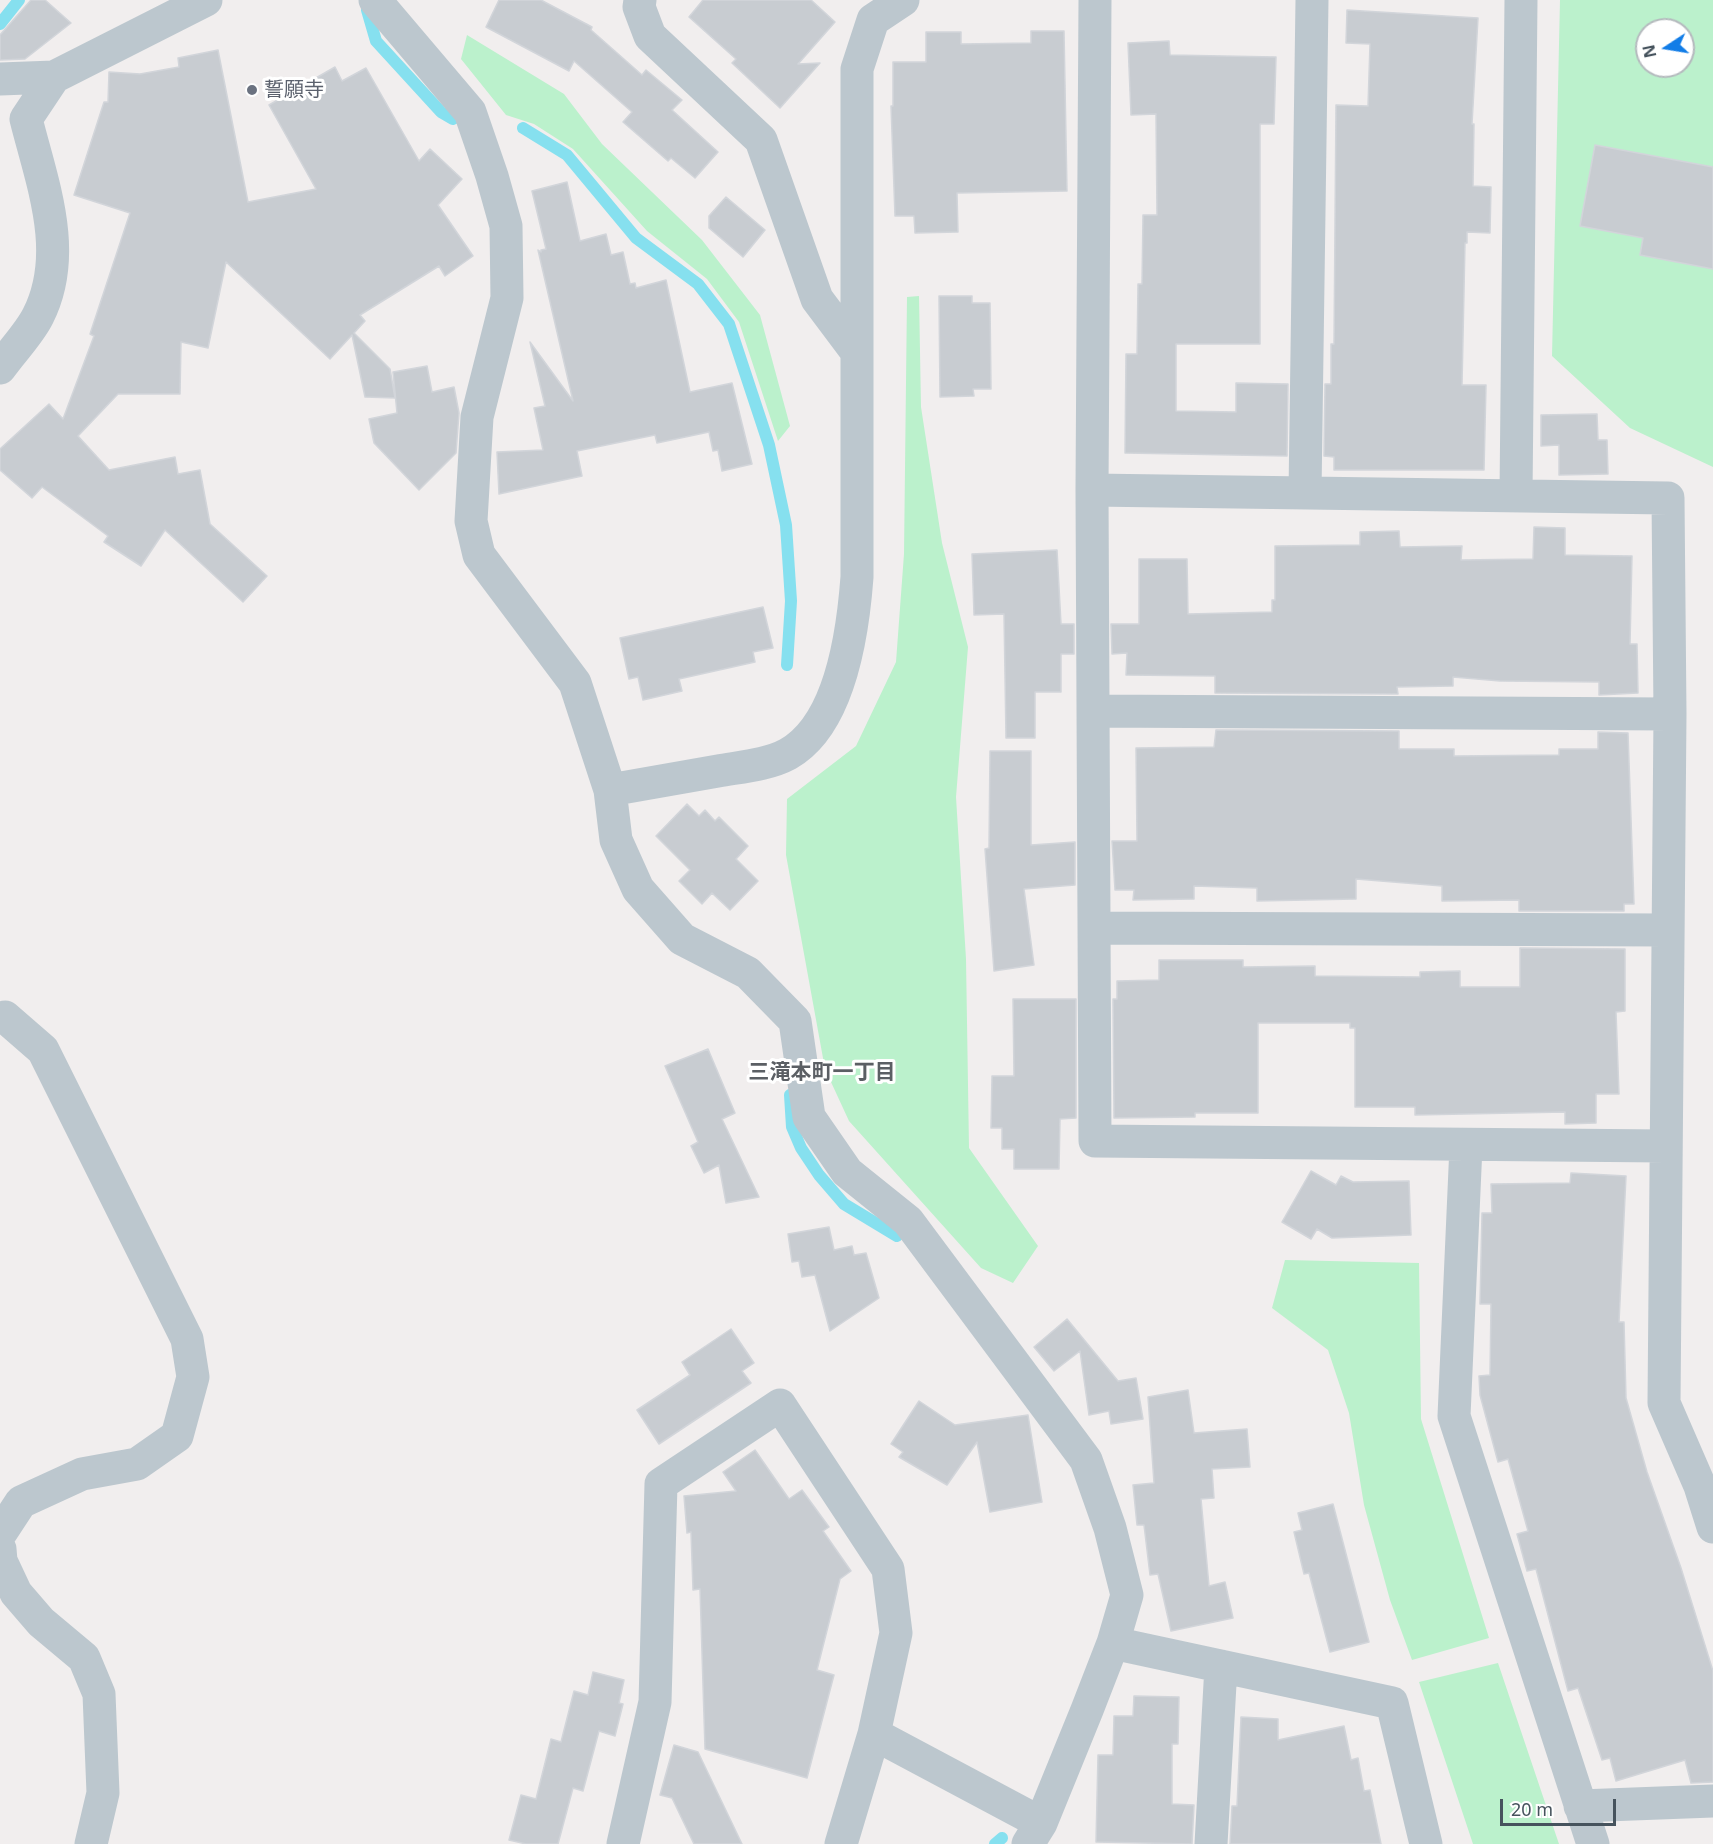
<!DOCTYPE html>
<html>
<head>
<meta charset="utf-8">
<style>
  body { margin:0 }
  #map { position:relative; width:1713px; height:1844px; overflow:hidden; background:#f1eeee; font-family:"Noto Sans",sans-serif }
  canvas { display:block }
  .north { position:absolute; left:1635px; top:18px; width:60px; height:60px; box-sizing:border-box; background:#fff; border:2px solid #b5babe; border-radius:50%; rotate:258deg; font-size:16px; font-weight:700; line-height:24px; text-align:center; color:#46535d }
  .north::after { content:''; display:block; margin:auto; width:21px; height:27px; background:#127de7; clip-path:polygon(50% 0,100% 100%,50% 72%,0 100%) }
  .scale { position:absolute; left:1500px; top:1799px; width:116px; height:27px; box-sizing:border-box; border:3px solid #46535d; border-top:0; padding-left:8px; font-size:18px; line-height:21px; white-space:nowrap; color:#46535d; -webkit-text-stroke:4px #fff; paint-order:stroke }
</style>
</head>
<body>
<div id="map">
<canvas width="1713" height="1844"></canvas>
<div class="north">N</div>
<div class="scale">20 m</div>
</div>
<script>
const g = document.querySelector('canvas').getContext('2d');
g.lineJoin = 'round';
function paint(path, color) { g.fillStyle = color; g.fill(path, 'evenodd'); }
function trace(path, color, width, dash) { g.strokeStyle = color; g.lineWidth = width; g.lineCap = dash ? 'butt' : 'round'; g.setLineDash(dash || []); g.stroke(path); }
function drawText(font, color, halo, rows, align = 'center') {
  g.font = font + ' "Noto Sans","Noto Sans JP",sans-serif'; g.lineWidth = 6; g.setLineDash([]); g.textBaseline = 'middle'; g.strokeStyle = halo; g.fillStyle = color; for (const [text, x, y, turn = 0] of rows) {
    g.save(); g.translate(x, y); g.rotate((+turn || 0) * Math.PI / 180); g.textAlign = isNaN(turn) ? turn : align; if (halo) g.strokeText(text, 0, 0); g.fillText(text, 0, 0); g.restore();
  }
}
const green = new Path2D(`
  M 1560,0 L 1713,0 L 1713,467 L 1630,428 L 1552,356 ZM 1647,30 L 1683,30 L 1683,66 L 1647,66 Z
  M 467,35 L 564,94 L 602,144 L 702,240 L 760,315 L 790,426 L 778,441 L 739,322 L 707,279 L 647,231 L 573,149 L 534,124 L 506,115 L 461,59 Z
  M 919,296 L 921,407 L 942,543 L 968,647 L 956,797 L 966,959 L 969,1148 L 1038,1246 L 1013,1283 L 981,1268 L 849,1121 L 825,1069 L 786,855 L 787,799 L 856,746 L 896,662 L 904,554 L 907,297 Z
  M 1285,1260 L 1419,1263 L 1421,1419 L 1489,1638 L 1412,1660 L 1390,1600 L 1364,1505 L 1349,1413 L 1328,1350 L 1272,1308 Z
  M 1498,1663 L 1559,1844 L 1473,1844 L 1419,1682 Z`);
const stream = new Path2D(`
  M 367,10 L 376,41 L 441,112 L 453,119
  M 0,24 L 19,0
  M 523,128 L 567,155 L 636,238 L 698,284 L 729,324 L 769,445 L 786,525 L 791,601 L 787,665
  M 790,1095 L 792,1127 L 801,1148 L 819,1175 L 844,1204 L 897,1236
  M 995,1844 L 1002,1838`);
const building = new Path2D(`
  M 31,0 L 45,0 L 71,23 L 25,59 L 0,60 L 0,35 Z
  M 499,0 L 541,0 L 592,27 L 591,30 L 642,75 L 646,70 L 682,100 L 672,110 L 718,152 L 695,178 L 671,158 L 668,161 L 623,122 L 632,112 L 574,61 L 569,71 L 486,27 Z
  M 703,0 L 811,0 L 835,22 L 798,64 L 820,63 L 780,108 L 732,63 L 736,59 L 689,17 Z
  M 1347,10 L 1478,18 L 1472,124 L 1474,124 L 1473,186 L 1491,187 L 1490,233 L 1467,232 L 1467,243 L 1465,243 L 1462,385 L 1486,385 L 1484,470 L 1334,470 L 1334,457 L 1324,456 L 1325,384 L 1331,384 L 1331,344 L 1334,344 L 1336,105 L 1368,106 L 1370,44 L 1346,43 Z
  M 1031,31 L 1064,31 L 1067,191 L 957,193 L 958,232 L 915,233 L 914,216 L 895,216 L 891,106 L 893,106 L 893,62 L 926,62 L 926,32 L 961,32 L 961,44 L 1031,43 Z
  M 1169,41 L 1170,55 L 1276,57 L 1274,124 L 1260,124 L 1260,344 L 1176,344 L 1176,411 L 1236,412 L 1236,383 L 1288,384 L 1287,456 L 1125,453 L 1126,354 L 1137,354 L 1138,284 L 1142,284 L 1143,215 L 1157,215 L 1156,114 L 1131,115 L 1128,43 Z
  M 218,50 L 248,202 L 316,189 L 269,105 L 335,67 L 342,81 L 366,68 L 419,161 L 430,149 L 462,179 L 438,205 L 473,256 L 445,276 L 439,266 L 360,315 L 365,321 L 354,333 L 390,369 L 395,398 L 365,397 L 352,335 L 330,359 L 226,262 L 208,348 L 181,342 L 180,394 L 118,394 L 78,436 L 109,470 L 175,457 L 178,474 L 200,470 L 210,524 L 267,576 L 243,602 L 165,530 L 141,566 L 104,542 L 108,536 L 42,487 L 32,498 L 0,470 L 0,449 L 49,404 L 63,419 L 94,336 L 90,334 L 130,213 L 74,195 L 104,102 L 108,102 L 109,72 L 140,74 L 179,67 L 178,58 Z
  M 1595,145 L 1713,167 L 1713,269 L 1640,255 L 1643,238 L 1580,226 Z
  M 567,182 L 580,241 L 606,234 L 611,255 L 623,252 L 630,284 L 635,283 L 636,288 L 666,280 L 690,392 L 732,383 L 752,464 L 722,471 L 718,450 L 713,451 L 709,432 L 657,443 L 655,435 L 577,451 L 582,476 L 499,494 L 497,452 L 543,450 L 534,408 L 545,406 L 530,342 L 573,401 L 538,250 L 541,252 L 541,250 L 546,249 L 532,191 Z
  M 726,197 L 765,230 L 743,257 L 709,228 L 709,216 Z
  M 939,296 L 972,296 L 972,303 L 990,303 L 991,389 L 973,389 L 974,396 L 940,397 Z
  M 427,366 L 432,392 L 454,387 L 459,413 L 456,453 L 419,490 L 374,443 L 369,419 L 397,413 L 393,372 Z
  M 1597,414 L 1598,440 L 1607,440 L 1608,474 L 1559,475 L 1559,445 L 1541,446 L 1541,415 Z
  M 1534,527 L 1565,528 L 1565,555 L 1632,556 L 1630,644 L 1637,644 L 1638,693 L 1599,695 L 1599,682 L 1500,681 L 1453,677 L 1453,686 L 1397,687 L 1398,694 L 1215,693 L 1215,676 L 1126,675 L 1127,653 L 1112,654 L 1111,624 L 1139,624 L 1139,559 L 1187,559 L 1188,614 L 1272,612 L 1272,600 L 1275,600 L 1275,546 L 1360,545 L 1360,532 L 1399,531 L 1400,547 L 1462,546 L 1461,560 L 1533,559 Z
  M 1057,550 L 1061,624 L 1074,624 L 1074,654 L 1061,654 L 1061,692 L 1035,692 L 1035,738 L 1006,738 L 1004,614 L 974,615 L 972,554 Z
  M 763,607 L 773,648 L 753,652 L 755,662 L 679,679 L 682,691 L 643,700 L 638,677 L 629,679 L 620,638 Z
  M 1216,730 L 1399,731 L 1399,749 L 1454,749 L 1454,756 L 1559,755 L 1559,749 L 1598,749 L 1598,732 L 1628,733 L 1634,904 L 1624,904 L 1624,911 L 1519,911 L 1519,900 L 1442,901 L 1442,886 L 1356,879 L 1356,899 L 1257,901 L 1257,888 L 1194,886 L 1194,899 L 1133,900 L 1134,890 L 1115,890 L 1112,841 L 1137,841 L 1136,748 L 1214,747 Z
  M 990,751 L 1031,751 L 1031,845 L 1075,842 L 1075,885 L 1024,889 L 1034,965 L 994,971 L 985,849 L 989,848 Z
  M 687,804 L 699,816 L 705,810 L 715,821 L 719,817 L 748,846 L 736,859 L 758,881 L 730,910 L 712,893 L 702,904 L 679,881 L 690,870 L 656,836 Z
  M 1520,948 L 1625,949 L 1625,1011 L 1616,1012 L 1619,1094 L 1596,1094 L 1596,1123 L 1565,1124 L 1565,1112 L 1415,1115 L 1415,1107 L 1355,1107 L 1355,1028 L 1350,1028 L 1350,1023 L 1258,1023 L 1258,1113 L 1195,1113 L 1195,1117 L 1114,1118 L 1113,999 L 1117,999 L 1117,981 L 1159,980 L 1159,960 L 1243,960 L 1243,967 L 1315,966 L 1315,976 L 1420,977 L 1420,972 L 1460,971 L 1460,987 L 1520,987 Z
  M 1013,999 L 1076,999 L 1076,1118 L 1060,1119 L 1059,1169 L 1014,1169 L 1014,1149 L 1002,1149 L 1002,1128 L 991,1128 L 992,1076 L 1014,1076 Z
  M 708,1049 L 735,1113 L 722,1119 L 759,1197 L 726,1203 L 719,1165 L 704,1173 L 691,1146 L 698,1142 L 665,1066 Z
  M 1311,1171 L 1336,1185 L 1341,1176 L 1353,1182 L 1409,1181 L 1411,1235 L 1332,1238 L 1317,1229 L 1311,1239 L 1282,1222 Z
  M 1571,1173 L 1626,1176 L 1619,1322 L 1624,1322 L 1626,1398 L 1647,1472 L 1681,1568 L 1713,1671 L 1713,1782 L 1691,1783 L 1685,1760 L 1616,1781 L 1610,1758 L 1602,1760 L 1578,1688 L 1568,1691 L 1536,1569 L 1527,1571 L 1517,1534 L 1528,1531 L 1508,1459 L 1498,1462 L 1480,1395 L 1479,1376 L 1490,1375 L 1491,1304 L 1480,1304 L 1482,1213 L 1492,1213 L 1491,1184 L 1570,1183 Z
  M 829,1227 L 834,1250 L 852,1246 L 854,1255 L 866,1253 L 879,1298 L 830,1331 L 815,1275 L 802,1277 L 799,1261 L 792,1262 L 788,1234 Z
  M 1067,1319 L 1118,1381 L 1136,1378 L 1143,1419 L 1111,1424 L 1109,1411 L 1089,1415 L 1080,1351 L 1054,1371 L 1034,1347 Z
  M 731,1329 L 754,1363 L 742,1371 L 751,1383 L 659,1444 L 637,1410 L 690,1375 L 682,1362 Z
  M 1188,1390 L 1194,1433 L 1247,1429 L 1250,1467 L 1212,1469 L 1214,1498 L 1201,1499 L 1209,1586 L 1225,1582 L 1233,1618 L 1171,1631 L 1158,1574 L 1150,1575 L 1144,1525 L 1137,1525 L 1133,1485 L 1154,1483 L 1148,1397 Z
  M 919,1401 L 955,1425 L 1028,1415 L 1042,1502 L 990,1512 L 977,1442 L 947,1485 L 899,1457 L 903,1452 L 891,1444 Z
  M 755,1450 L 789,1499 L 802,1490 L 829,1527 L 823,1531 L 851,1571 L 840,1579 L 817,1670 L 834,1675 L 807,1778 L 705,1749 L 700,1589 L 693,1590 L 691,1532 L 687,1533 L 684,1496 L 736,1491 L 723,1472 Z
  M 1333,1504 L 1369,1642 L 1330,1652 L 1309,1573 L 1304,1574 L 1294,1532 L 1302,1530 L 1298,1513 Z
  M 593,1672 L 624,1680 L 619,1703 L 623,1704 L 615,1736 L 599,1731 L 583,1791 L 573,1788 L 558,1844 L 526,1844 L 509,1840 L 521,1795 L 536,1799 L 551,1739 L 561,1742 L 574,1691 L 588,1695 Z
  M 1134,1696 L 1179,1697 L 1178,1744 L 1172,1744 L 1172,1804 L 1194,1805 L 1192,1844 L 1096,1842 L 1098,1755 L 1113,1755 L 1114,1716 L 1133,1716 Z
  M 1241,1717 L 1278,1719 L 1278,1740 L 1344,1726 L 1351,1760 L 1358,1758 L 1364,1791 L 1370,1790 L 1381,1844 L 1230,1844 L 1232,1806 L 1237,1806 Z
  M 674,1745 L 698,1752 L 742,1844 L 694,1844 L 672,1798 L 660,1795 Z`);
const minor = new Path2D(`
  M 375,0 L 470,112 L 492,176 L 506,226 L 507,298 L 477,417 L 471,521 L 479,555 L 575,683 L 610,790 L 616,840 L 638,889 L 682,939 L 748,973 L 795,1021 L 809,1117 L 847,1172 L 908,1221 L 1086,1460 L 1110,1528 L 1127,1595 L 1113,1643 L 1087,1710 L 1041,1823 L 1028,1844
  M 640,0 L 639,7 L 650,36 L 761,140 L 817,299 L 856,351
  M 1095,0 L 1092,490 L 1095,1141 L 1665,1146
  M 0,79 L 54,77
  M 0,368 C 12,351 29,334 38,316 C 70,253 42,183 26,119 L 54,77 L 206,0
  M 1092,490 L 1668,498 L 1670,714 L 1664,1403 L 1700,1486 L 1713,1527
  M 1305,493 L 1312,0
  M 1516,495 L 1521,0
  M 1093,711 L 1670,714
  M 610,790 C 646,784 682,777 718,771 C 740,767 768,765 788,754 C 841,724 853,631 857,577 L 857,69 L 873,20 L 903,0
  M 1095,928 L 1668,930
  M 0,1018 L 5,1017 L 43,1050 L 187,1339 L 193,1377 L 177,1436 L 137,1464 L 82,1474 L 21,1502 L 0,1534
  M 1466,1146 L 1454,1416 L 1593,1844
  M 0,1549 L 1,1561 L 16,1593 L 41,1622 L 84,1658 L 99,1694 L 103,1793 L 91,1844
  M 1113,1643 L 1392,1703 L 1426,1844
  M 874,1734 L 1041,1823
  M 1580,1806 L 1713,1801
  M 623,1844 L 655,1702 L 661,1484 L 780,1405 L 888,1569 L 896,1633 L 874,1734 L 841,1844
  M 1211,1844 L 1221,1666`);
const markers = [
  [252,90,6,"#6b7280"]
];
const worshipNames = [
  ["誓願寺",264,90]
];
const neighbourhoodNames = [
  ["三滝本町一丁目",822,1073]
];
paint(green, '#bbf1cc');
trace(stream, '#86e0ef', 12);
paint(building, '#c8ccd1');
trace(building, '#d2d5da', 1.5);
trace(minor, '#bcc7ce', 33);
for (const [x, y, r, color] of markers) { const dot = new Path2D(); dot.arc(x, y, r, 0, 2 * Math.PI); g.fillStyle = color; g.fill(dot); trace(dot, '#fff', 2); }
drawText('20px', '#5b616d', '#fff', worshipNames, 'left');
drawText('bold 21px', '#5b5f64', '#fff', neighbourhoodNames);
</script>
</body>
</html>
